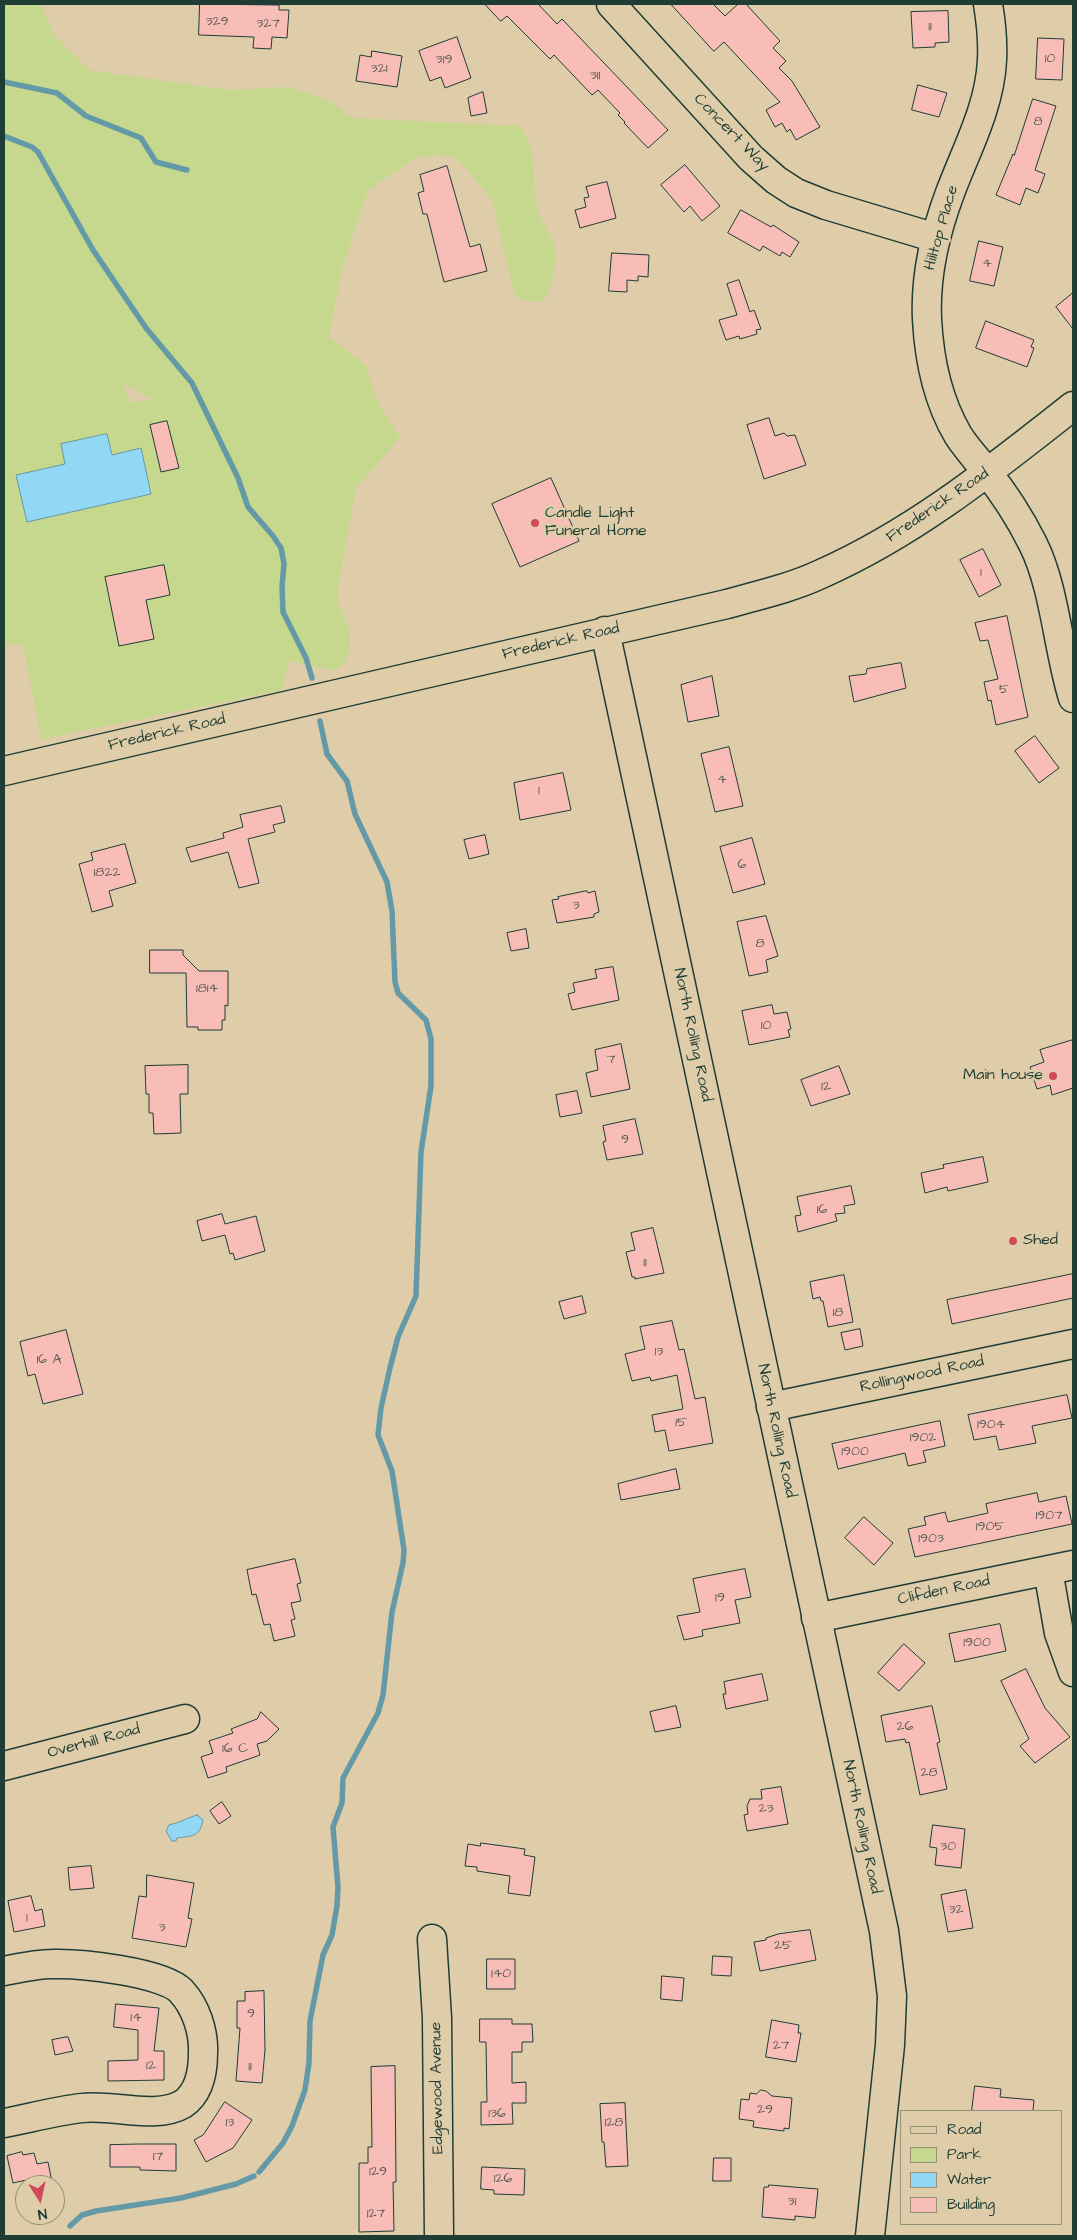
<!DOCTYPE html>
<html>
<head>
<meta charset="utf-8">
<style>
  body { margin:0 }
  #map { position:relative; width:1077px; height:2240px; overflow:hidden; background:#dfcdaa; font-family:"Architects Daughter",sans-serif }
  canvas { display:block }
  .frame { position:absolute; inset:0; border:5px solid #1f3d34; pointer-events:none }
  .legend { position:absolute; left:900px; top:2110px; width:162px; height:115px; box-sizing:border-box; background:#dfcdaa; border:1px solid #92937b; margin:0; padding:6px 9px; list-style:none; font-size:15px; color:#1f3d34 }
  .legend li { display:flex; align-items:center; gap:10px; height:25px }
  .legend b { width:25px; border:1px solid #92937b }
  .north { position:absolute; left:15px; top:2175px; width:50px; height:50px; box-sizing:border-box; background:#dfcdaa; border:1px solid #92937b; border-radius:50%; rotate:170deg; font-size:14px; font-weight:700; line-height:20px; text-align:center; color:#1f3d34 }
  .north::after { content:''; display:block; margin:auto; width:18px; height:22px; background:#d1495b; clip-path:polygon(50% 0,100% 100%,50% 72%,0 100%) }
</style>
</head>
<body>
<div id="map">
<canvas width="1077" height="2240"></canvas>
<div class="frame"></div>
<ul class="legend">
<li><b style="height:6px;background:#dfcdaa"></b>Road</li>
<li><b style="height:14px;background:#c5d88d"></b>Park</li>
<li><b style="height:14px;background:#92d7f4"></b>Water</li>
<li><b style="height:14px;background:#f9bdb7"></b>Building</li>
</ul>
<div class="north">N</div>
</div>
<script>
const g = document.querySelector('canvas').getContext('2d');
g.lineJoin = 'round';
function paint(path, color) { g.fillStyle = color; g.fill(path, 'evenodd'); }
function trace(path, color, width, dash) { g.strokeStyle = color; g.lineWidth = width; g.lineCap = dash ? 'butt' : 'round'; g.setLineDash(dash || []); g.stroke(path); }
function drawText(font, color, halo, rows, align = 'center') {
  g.font = font + ' "Architects Daughter",sans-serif'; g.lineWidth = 5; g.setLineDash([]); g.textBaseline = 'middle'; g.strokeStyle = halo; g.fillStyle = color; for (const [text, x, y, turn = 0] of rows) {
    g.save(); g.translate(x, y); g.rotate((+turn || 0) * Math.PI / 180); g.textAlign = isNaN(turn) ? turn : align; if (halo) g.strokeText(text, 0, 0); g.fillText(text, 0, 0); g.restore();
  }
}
const green = new Path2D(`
  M 4,4 L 40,4 L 55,36 L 89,70 L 227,90 L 289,87 L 330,101 L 353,118 L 518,126 C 541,149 530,182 538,210 C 542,226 554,234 555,253 C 556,270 552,285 544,301 L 530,302 L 515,297 L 492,200 L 457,158 L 436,155 L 415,158 L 369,190 L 364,201 L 341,273 L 329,336 L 366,366 L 377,401 L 400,438 L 356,488 L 338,587 L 338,603 L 350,631 L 350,645 L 346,660 L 335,671 L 289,661 L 282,690 L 41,739 L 23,643 L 4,646 ZM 122,382 L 151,399 L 131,403 Z`);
const water = new Path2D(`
  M 107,434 L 112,455 L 141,448 L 151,494 L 27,522 L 16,475 L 65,464 L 61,444 Z
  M 197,1815 L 203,1820 C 200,1837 192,1836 177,1838 L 176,1841 L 172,1841 L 166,1831 L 169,1825 C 179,1823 187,1818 197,1815 Z`);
const stream = new Path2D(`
  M 4,82 L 57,93 L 86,116 L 141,138 L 156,162 L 187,170
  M 4,136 L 32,147 L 38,152 L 93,250 L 146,328 L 192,383 L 238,478 L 248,507 L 273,536 L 281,548 L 284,564 L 282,587 L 283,612 L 306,658 L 312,678
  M 259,2172 L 283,2143 L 292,2126 L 305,2090 L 309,2063 L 310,2021 L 323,1955 L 332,1935 L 337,1906 L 338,1887 L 333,1827 L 342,1803 L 343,1778 L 378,1713 L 383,1695 L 392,1612 L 403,1563 L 404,1550 L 392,1471 L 378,1435 L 381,1408 L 390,1368 L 398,1337 L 416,1296 L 421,1152 L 431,1086 L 431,1039 L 426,1020 L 398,993 L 395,982 L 392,911 L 387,882 L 355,814 L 347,781 L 327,754 L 320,721
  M 70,2226 L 82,2215 L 96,2211 L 181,2198 L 236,2184 L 254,2176`);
const building = new Path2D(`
  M 200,4 L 279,5 L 279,10 L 289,10 L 287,38 L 272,37 L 271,49 L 253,48 L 254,37 L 199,35 Z
  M 485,4 L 538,4 L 557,24 L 562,19 L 668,130 L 648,148 L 624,123 L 625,122 L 618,115 L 620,113 L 598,90 L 592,95 L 554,55 L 550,59 L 507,16 L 501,21 Z
  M 671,4 L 713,4 L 725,16 L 738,4 L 746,4 L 780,41 L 773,48 L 786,61 L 779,68 L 792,81 L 820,127 L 796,140 L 790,129 L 787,132 L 782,123 L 775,127 L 766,110 L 780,102 L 724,42 L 714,51 Z
  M 948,11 L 949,42 L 935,43 L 935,47 L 913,48 L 911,12 Z
  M 457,37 L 471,78 L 445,88 L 441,77 L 430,81 L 419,51 Z
  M 1038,38 L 1064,39 L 1062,80 L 1036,79 Z
  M 372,51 L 402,56 L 397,87 L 356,81 L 360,55 L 371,57 Z
  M 918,85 L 947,93 L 939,117 L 912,110 Z
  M 483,92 L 487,113 L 471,116 L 468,98 Z
  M 1033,99 L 1056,106 L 1035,170 L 1045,174 L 1038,193 L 1026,188 L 1020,205 L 996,195 L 1013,154 L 1014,155 Z
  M 685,165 L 720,206 L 702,221 L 690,206 L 684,212 L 661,185 Z
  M 447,166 L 470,247 L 480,244 L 487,271 L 444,282 L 427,214 L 423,214 L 418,193 L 424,191 L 420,175 Z
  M 607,182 L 616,218 L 580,228 L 575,210 L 586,207 L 584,198 L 589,197 L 586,187 Z
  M 741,210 L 771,227 L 773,225 L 799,242 L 790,257 L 782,252 L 780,256 L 763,246 L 760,251 L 728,233 Z
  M 979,241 L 1003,247 L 994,286 L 970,281 Z
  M 612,253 L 649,255 L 648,277 L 638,276 L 638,281 L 627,280 L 627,292 L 609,291 Z
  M 739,280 L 750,312 L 754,310 L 761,329 L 756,330 L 757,334 L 740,339 L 739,336 L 726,340 L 719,320 L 737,315 L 727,284 Z
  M 1073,293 L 1073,329 L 1056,307 Z
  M 986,321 L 1034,340 L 1031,347 L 1034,348 L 1027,367 L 976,348 Z
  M 769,418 L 775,436 L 784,433 L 787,436 L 795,435 L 806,465 L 764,479 L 747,425 Z
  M 167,421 L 179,468 L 161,472 L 150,425 Z
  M 551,478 L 579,541 L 520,567 L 492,504 Z
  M 983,549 L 1001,585 L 979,597 L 960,560 Z
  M 164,565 L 170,595 L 146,600 L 154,639 L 119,646 L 105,577 Z
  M 1007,616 L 1028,717 L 996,725 L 991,700 L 988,701 L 984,682 L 998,679 L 988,640 L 980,641 L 975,623 Z
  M 901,663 L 906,688 L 854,702 L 849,676 L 866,674 L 867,669 Z
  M 712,676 L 719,716 L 688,722 L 681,685 Z
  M 1035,736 L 1059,768 L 1039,783 L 1015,751 Z
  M 729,747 L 743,806 L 715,812 L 701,754 Z
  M 563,773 L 571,810 L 520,820 L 514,783 Z
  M 281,806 L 285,822 L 273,825 L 275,832 L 248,839 L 259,883 L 239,888 L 228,852 L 191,862 L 186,848 L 224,838 L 223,833 L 243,827 L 240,815 Z
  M 485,835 L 489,854 L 469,859 L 464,840 Z
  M 752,838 L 765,884 L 733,893 L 720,847 Z
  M 125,844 L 136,883 L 109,891 L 113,906 L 92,912 L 79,864 L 93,860 L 91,853 Z
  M 587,891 L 588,893 L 595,891 L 599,912 L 594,914 L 594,917 L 557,923 L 552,900 L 559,899 L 558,897 Z
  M 766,916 L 778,956 L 766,960 L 768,972 L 749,976 L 737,922 Z
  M 526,929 L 529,948 L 511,951 L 507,933 Z
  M 150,950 L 183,950 L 183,955 L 199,971 L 228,971 L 228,1006 L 225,1005 L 225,1020 L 222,1020 L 222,1030 L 198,1030 L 198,1027 L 187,1027 L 186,973 L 150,973 Z
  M 613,967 L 619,1000 L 572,1010 L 568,994 L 575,992 L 573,983 L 597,978 L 595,970 Z
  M 772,1005 L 774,1014 L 787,1012 L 791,1029 L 788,1030 L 790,1037 L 749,1045 L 742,1011 Z
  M 1073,1040 L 1073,1088 L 1052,1095 L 1050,1085 L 1037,1089 L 1030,1067 L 1044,1062 L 1040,1050 Z
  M 621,1044 L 630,1089 L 591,1097 L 586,1073 L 598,1070 L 595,1050 Z
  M 188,1065 L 188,1094 L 180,1094 L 181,1133 L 154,1134 L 153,1113 L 149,1113 L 149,1094 L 146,1094 L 145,1066 Z
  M 839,1066 L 850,1094 L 811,1106 L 801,1080 Z
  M 577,1091 L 582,1113 L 560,1117 L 556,1095 Z
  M 635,1119 L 643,1154 L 607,1160 L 603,1142 L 606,1141 L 603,1126 Z
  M 983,1157 L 988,1182 L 948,1191 L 947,1187 L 925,1193 L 921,1173 L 944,1168 L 943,1165 Z
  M 851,1186 L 855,1204 L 844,1206 L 845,1213 L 835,1214 L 837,1221 L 798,1232 L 795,1216 L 801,1215 L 797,1197 Z
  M 222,1214 L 225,1224 L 256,1216 L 265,1251 L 235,1260 L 233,1253 L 230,1254 L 225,1235 L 202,1241 L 197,1221 Z
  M 653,1228 L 664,1273 L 635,1279 L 635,1277 L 632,1277 L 626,1252 L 635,1250 L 631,1233 Z
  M 1073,1274 L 1073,1298 L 952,1324 L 947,1300 Z
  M 844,1275 L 853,1322 L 828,1327 L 823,1301 L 821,1301 L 820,1297 L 813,1299 L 810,1282 Z
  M 582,1296 L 586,1313 L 564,1319 L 559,1302 Z
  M 672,1321 L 679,1350 L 684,1349 L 695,1399 L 705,1397 L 713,1443 L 669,1451 L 665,1430 L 655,1432 L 652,1415 L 683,1409 L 677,1375 L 651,1381 L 650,1377 L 632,1381 L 625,1354 L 645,1349 L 640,1327 Z
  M 860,1329 L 863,1346 L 845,1350 L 841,1333 Z
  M 66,1330 L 83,1394 L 43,1404 L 35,1374 L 28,1376 L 20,1342 Z
  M 1067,1395 L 1072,1418 L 1032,1426 L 1036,1443 L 999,1450 L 996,1436 L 974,1440 L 968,1415 Z
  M 940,1421 L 945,1446 L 923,1451 L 926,1462 L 908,1466 L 905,1453 L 838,1469 L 832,1444 Z
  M 676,1469 L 680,1489 L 621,1500 L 618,1484 Z
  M 1037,1493 L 1039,1502 L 1066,1496 L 1072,1524 L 915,1557 L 908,1529 L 926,1525 L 924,1517 L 945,1512 L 948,1522 L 988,1513 L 986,1504 Z
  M 864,1517 L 893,1543 L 874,1565 L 845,1538 Z
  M 295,1559 L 301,1583 L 297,1584 L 301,1601 L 291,1603 L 295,1619 L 291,1620 L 295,1636 L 274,1641 L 270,1624 L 264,1625 L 256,1594 L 252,1595 L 247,1570 Z
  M 745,1569 L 751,1597 L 735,1600 L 740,1623 L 702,1630 L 703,1636 L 684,1640 L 677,1616 L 700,1612 L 693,1579 Z
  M 1000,1624 L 1006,1651 L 955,1662 L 949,1634 Z
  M 904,1644 L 925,1663 L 899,1691 L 878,1673 Z
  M 1026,1669 L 1045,1708 L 1070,1737 L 1035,1763 L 1020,1746 L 1029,1739 L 1001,1681 Z
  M 762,1674 L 768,1700 L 726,1709 L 723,1694 L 726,1694 L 724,1682 Z
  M 676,1706 L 681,1727 L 655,1732 L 650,1712 Z
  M 932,1706 L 940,1742 L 937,1743 L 947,1789 L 920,1795 L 909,1742 L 906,1743 L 905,1739 L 886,1742 L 881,1716 Z
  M 261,1712 L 279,1729 L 267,1741 L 257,1744 L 260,1755 L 226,1767 L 227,1772 L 208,1778 L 201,1757 L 213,1753 L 209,1741 L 233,1733 L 231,1729 L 257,1719 Z
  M 781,1787 L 788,1824 L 747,1831 L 744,1815 L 748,1814 L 747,1806 L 750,1799 L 762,1799 L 761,1790 Z
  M 222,1802 L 231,1816 L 219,1824 L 210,1811 Z
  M 933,1825 L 965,1829 L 961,1868 L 935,1865 L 937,1848 L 930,1847 Z
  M 481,1843 L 525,1849 L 524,1855 L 535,1857 L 530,1896 L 508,1893 L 510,1876 L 477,1871 L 477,1867 L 465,1866 L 468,1844 L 480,1846 Z
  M 91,1866 L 94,1888 L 70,1890 L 68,1868 Z
  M 147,1875 L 194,1883 L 188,1918 L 192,1919 L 186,1947 L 132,1938 L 139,1896 L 146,1897 Z
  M 966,1890 L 973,1928 L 948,1932 L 941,1895 Z
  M 31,1896 L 35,1911 L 42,1909 L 45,1926 L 14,1932 L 8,1901 Z
  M 810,1930 L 816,1960 L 760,1971 L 754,1942 L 766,1940 L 766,1938 L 778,1934 Z
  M 713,1956 L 732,1957 L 731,1976 L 712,1975 Z
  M 487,1959 L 515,1959 L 515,1989 L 487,1989 Z
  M 662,1976 L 684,1978 L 682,2001 L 661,1999 Z
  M 264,1991 L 265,2050 L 262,2083 L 236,2081 L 240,2028 L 237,2028 L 237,2001 L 245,2001 L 245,1992 Z
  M 116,2004 L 159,2008 L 154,2051 L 164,2051 L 164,2080 L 108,2081 L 108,2061 L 138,2060 L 138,2030 L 114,2027 Z
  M 480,2019 L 512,2019 L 512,2024 L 532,2024 L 533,2042 L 522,2042 L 522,2052 L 512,2052 L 512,2083 L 526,2082 L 526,2103 L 512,2103 L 513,2124 L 481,2125 L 481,2102 L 487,2102 L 486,2042 L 480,2042 Z
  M 772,2020 L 799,2025 L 798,2033 L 801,2033 L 796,2062 L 766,2057 Z
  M 68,2037 L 73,2051 L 55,2055 L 52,2040 Z
  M 395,2066 L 396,2182 L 393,2182 L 394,2231 L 359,2232 L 359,2163 L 368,2163 L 368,2147 L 372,2147 L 371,2067 Z
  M 975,2086 L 1001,2089 L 1000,2097 L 1034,2100 L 1033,2111 L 972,2111 Z
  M 761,2090 L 766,2091 L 772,2096 L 792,2098 L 789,2129 L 784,2128 L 784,2131 L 753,2127 L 754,2121 L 739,2119 L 741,2099 L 749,2100 L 750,2093 L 756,2094 Z
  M 225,2102 L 252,2120 L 233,2148 L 206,2162 L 194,2140 L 203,2135 Z
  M 625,2103 L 628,2166 L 606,2167 L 604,2142 L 602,2142 L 600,2104 Z
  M 140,2144 L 176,2144 L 176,2171 L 140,2170 L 140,2167 L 110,2167 L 110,2145 Z
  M 22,2152 L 23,2155 L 34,2153 L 37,2164 L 48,2162 L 52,2182 L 32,2185 L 31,2179 L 13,2183 L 7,2156 Z
  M 714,2158 L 731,2158 L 731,2181 L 713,2181 Z
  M 482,2167 L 525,2169 L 524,2195 L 494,2194 L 494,2190 L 481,2189 Z
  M 769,2185 L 818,2189 L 815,2218 L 795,2216 L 795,2220 L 762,2217 L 764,2187 L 768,2187 Z`);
const minor = new Path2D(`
  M 611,4 L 751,158 L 776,180 L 796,193 L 826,205 L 936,238
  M 988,4 C 991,22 993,41 992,60 C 990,107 966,150 950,193 C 935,233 925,276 927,319 C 929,358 938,401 958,435 C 966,448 977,459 986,471 C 1004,493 1020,518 1033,544 C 1055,588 1058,650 1073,698
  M 771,1407 L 1073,1344
  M 1048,1570 L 1059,1633 L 1073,1672
  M 816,1618 L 1073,1565
  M 4,1766 L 185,1719
  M 432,1939 L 437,2018 L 439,2236
  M 4,1971 C 19,1968 37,1964 52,1964 C 79,1963 163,1972 181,1991 C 196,2007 204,2032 203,2053 C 203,2071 199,2093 183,2104 C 155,2120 113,2104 82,2108 C 56,2111 30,2118 4,2123`);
const major = new Path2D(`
  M 605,631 L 884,1931 L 892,1996 L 890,2045 L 870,2236
  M 4,771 L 727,604 C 759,595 791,588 821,574 C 914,533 993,469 1073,406`);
const markers = [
  [535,523,5,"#d1495b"],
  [1053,1076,5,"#d1495b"],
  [1013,1241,5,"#d1495b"]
];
const numberNames = [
  ["329",217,22],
  ["327",268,24],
  ["11",930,27],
  ["10",1050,59],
  ["319",444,60],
  ["321",379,69],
  ["311",595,76],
  ["8",1038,122],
  ["4",987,264],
  ["1",981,573],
  ["5",1004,690],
  ["4",722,780],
  ["1",539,791],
  ["6",742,865],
  ["1822",107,873],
  ["3",576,906],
  ["8",760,944],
  ["1814",207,989],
  ["10",766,1026],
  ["7",611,1060],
  ["12",826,1087],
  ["9",625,1140],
  ["16",822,1210],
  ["11",645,1263],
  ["18",838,1313],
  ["13",659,1352],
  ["16 A",49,1360],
  ["15",681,1423],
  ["1904",991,1425],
  ["1902",923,1438],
  ["1900",855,1452],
  ["1907",1049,1516],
  ["1905",990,1527],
  ["1903",931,1539],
  ["19",720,1598],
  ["1900",977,1643],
  ["26",905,1727],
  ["16 C",235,1749],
  ["28",929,1773],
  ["23",766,1809],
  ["30",948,1847],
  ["32",956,1910],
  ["1",27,1918],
  ["3",162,1928],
  ["25",783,1946],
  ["140",501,1974],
  ["9",251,2014],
  ["14",136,2018],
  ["27",781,2046],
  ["12",151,2066],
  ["11",250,2067],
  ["29",765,2110],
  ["136",497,2114],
  ["13",230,2123],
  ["128",614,2123],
  ["17",158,2157],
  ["129",378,2172],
  ["126",503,2179],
  ["31",792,2202],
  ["127",376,2214]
];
const streetNames = [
  ["Concert Way",731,133,46],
  ["Hilltop Place",942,228,-74],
  ["Frederick Road",938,506,-34],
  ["Frederick Road",561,642,-13],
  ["Frederick Road",167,733,-13],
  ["North Rolling Road",692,1035,78],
  ["Rollingwood Road",922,1375,-12],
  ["North Rolling Road",776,1431,78],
  ["Clifden Road",944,1591,-12],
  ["Overhill Road",94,1742,-15],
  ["North Rolling Road",861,1827,78],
  ["Edgewood Avenue",438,2088,-91]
];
const poiNames = [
  ["Candle Light",545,514],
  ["Funeral Home",545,532],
  ["Main house",1043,1076,"right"],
  ["Shed",1023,1241]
];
paint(green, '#c5d88d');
paint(water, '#92d7f4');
trace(water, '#6499a7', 1);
trace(stream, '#6499a7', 5.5);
paint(building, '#f9bdb7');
trace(building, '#1f3d34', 1);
trace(minor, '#1f3d34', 31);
trace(major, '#1f3d34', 31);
trace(minor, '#dfcdaa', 28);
trace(major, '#dfcdaa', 28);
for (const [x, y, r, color] of markers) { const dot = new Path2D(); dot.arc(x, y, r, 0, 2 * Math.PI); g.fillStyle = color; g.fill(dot); trace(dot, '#dfcdaa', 2); }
drawText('14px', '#565d55', null, numberNames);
drawText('16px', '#1f3d34', '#dfcdaa', streetNames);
drawText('16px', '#1f3d34', '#dfcdaa', poiNames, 'left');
</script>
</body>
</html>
